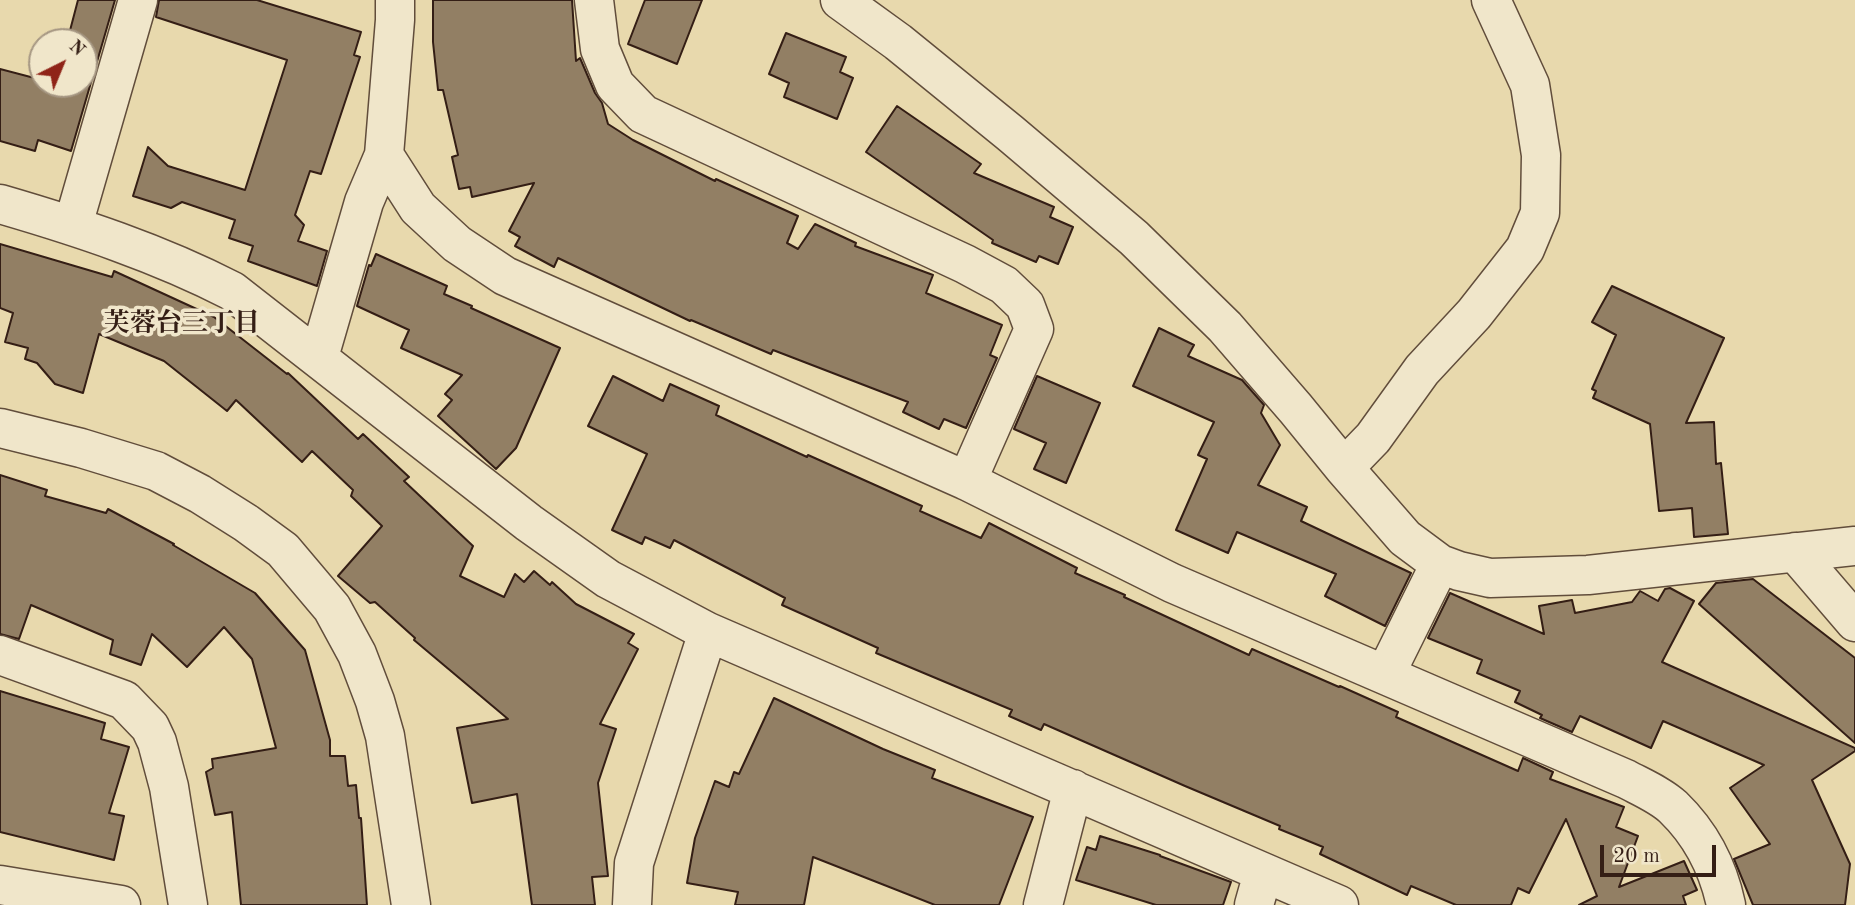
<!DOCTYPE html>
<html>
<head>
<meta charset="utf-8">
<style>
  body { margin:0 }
  #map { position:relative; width:1855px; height:905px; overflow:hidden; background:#e8d9ad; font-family:"Old Standard TT",serif }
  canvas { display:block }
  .north { position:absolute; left:28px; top:28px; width:70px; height:70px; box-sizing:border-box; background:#f0e6ca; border:2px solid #a59682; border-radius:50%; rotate:43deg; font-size:19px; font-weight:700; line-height:28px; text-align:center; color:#341e15 }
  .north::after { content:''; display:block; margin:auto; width:24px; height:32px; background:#8f2418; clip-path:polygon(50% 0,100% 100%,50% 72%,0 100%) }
  .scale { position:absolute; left:1600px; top:845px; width:116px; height:32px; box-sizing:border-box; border:4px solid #341e15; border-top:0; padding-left:9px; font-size:21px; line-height:24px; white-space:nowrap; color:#341e15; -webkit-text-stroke:5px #f0e6ca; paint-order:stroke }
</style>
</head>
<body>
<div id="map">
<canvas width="1855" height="905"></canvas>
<div class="north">N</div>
<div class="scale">20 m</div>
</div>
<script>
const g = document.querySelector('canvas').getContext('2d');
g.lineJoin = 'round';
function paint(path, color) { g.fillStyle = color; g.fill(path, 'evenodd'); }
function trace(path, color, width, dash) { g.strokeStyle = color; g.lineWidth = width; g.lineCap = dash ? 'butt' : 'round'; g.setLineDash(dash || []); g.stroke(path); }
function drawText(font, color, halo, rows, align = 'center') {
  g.font = font + ' "Old Standard TT","Noto Serif JP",serif'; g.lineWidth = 7; g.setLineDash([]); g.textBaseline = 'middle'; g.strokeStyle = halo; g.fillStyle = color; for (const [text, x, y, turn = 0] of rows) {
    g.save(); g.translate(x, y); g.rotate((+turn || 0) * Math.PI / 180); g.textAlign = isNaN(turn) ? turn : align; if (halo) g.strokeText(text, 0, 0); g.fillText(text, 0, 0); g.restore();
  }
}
const building = new Path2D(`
  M 78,0 L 115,0 L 71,151 L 38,140 L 35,151 L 0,141 L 0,69 L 42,80 L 42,84 L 84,84 L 84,42 L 67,42 Z
  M 159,0 L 257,0 L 361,32 L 354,55 L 360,57 L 321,174 L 310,171 L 295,215 L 304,225 L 298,241 L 327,251 L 317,286 L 248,261 L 253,246 L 229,238 L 235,220 L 182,202 L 171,208 L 133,196 L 148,147 L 168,166 L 245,190 L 287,60 L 156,17 Z
  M 433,0 L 572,0 L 576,61 L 580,58 L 595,93 L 602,103 L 608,124 L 633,140 L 715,181 L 716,179 L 798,216 L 787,243 L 798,249 L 815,224 L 856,243 L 855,246 L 933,275 L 926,293 L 1002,325 L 990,355 L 997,358 L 966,428 L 944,419 L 939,429 L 903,412 L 908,402 L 773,350 L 771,354 L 691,320 L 690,321 L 558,258 L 554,267 L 515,246 L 520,237 L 509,231 L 534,183 L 472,197 L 470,187 L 459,189 L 452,157 L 458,155 L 443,90 L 438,90 L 433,42 Z
  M 645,0 L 702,0 L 677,64 L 628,44 Z
  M 786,33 L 846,57 L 840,72 L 853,78 L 837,119 L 784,97 L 789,83 L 769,74 Z
  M 897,106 L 981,164 L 974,173 L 1054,207 L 1050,217 L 1073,227 L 1058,264 L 1039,256 L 1036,262 L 992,243 L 993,240 L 866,152 Z
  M 0,244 L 112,277 L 114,271 L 214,317 L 287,374 L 288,373 L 358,439 L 363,434 L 409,477 L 404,481 L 473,546 L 460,576 L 504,597 L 515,574 L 524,582 L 534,571 L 550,585 L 552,582 L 576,604 L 634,634 L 628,643 L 638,649 L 600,724 L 616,729 L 598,783 L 608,876 L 592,877 L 595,905 L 532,905 L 517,794 L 472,803 L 457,728 L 508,719 L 414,640 L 415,638 L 375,602 L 370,603 L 338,576 L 382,526 L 351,496 L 353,490 L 312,451 L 302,462 L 236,400 L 227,411 L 164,361 L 99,334 L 83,393 L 55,384 L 37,363 L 25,359 L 28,348 L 5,342 L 13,313 L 0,308 Z
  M 376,254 L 447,286 L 444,294 L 472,306 L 471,308 L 560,348 L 516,448 L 496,469 L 438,416 L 452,400 L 445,394 L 462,375 L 401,348 L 409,330 L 357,306 L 369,265 L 371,266 Z
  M 1612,286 L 1724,338 L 1686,423 L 1714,422 L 1716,464 L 1721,463 L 1728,534 L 1694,537 L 1692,508 L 1659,511 L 1650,424 L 1593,398 L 1596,391 L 1592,389 L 1616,335 L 1592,322 Z
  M 1159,328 L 1194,345 L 1188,356 L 1242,380 L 1264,405 L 1261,413 L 1280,445 L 1258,485 L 1307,507 L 1301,521 L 1411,573 L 1385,626 L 1325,596 L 1336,574 L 1237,532 L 1228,553 L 1176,530 L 1207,459 L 1198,455 L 1214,422 L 1133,386 Z
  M 613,376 L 663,401 L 670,384 L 719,406 L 716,415 L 807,457 L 808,455 L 922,506 L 920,511 L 981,538 L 989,523 L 1077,568 L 1075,573 L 1125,595 L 1124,597 L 1249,655 L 1252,649 L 1339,687 L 1340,686 L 1398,712 L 1396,717 L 1518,771 L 1523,758 L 1553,772 L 1550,779 L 1624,807 L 1616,827 L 1638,836 L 1619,887 L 1684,861 L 1697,890 L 1683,896 L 1686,905 L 1579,905 L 1597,896 L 1566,819 L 1529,893 L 1518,888 L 1511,905 L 1456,905 L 1411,886 L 1407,895 L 1320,854 L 1323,847 L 1279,829 L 1280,826 L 1185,786 L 1044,724 L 1041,730 L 1009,716 L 1012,710 L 876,653 L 878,648 L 782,605 L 785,598 L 674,540 L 670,548 L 645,537 L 642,544 L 612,530 L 647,454 L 588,426 Z
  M 1037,376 L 1100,403 L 1066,483 L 1034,469 L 1046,443 L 1014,429 Z
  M 0,475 L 47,490 L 45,496 L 106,513 L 108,509 L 174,544 L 173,545 L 255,593 L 305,650 L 330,740 L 330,756 L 345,756 L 348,786 L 356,785 L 359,818 L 361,818 L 367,905 L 241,905 L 232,812 L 215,815 L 206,772 L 213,768 L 212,759 L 276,748 L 252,659 L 224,627 L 187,667 L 152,634 L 141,665 L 110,654 L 113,640 L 31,605 L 19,639 L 0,634 Z
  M 1753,579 L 1855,658 L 1855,743 L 1699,604 L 1716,583 Z
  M 1670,588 L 1694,601 L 1662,662 L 1855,748 L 1855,751 L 1812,780 L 1850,864 L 1845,905 L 1753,905 L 1734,859 L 1770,844 L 1730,788 L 1764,765 L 1663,721 L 1651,748 L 1580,716 L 1572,732 L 1540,718 L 1542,715 L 1515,702 L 1520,691 L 1477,673 L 1482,660 L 1428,638 L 1450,593 L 1544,634 L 1539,606 L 1572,600 L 1575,613 L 1632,602 L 1640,591 L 1658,601 L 1665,589 Z
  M 0,691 L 105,723 L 101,739 L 129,747 L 109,813 L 124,816 L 114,860 L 0,832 Z
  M 774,698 L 883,749 L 935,770 L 932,778 L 1033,817 L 999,905 L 935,905 L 813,857 L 804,905 L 735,905 L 738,892 L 687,883 L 695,838 L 715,781 L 729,787 L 734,772 L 739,774 Z
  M 1100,836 L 1160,855 L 1160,856 L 1231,882 L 1223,905 L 1156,905 L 1076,880 L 1087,847 L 1096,850 Z`);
const minor = new Path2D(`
  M 395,0 L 395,20 L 384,155 L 418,208 L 457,244 L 505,276 L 967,481 L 1172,583 L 1626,779 C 1641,787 1660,795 1673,807 C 1701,834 1718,867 1726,905
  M 594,0 L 600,49 L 615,85 L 643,114 L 965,264 L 1004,285 L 1025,305 L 1034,329 L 967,481
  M 840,0 L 898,42 L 1010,133 L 1134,238 L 1225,327 L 1296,409 L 1344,468 L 1405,538 L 1440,564 L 1459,571 L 1490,578 L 1588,575 L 1855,546
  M 0,204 C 79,227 158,253 232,291 L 529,523 L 608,579 L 708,632 L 1339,905
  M 73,225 L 138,0
  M 319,357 L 364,202 L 384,155
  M 0,428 L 81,448 L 156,471 L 200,494 L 246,523 L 283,550 L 332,608 L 357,654 L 375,701 L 385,736 L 411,905
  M 1344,468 L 1373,438 L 1422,370 L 1474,314 L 1525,249 L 1540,213 L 1541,155 L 1530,85 L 1491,0
  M 1795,552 L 1855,622
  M 0,655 L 124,700 L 150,727 L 157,742 L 169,787 L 188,905
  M 1385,675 L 1440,564
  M 0,885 L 121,905
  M 632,905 L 634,863 L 708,632
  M 1043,905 L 1073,789
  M 1254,905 L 1263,873`);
const neighbourhoodNames = [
  ["芙蓉台三丁目",182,324]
];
paint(building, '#927f64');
trace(building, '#341e15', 2);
trace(minor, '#614d3b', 41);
trace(minor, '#f0e6ca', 38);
drawText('bold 26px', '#341e15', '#f0e6ca', neighbourhoodNames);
</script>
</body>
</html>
